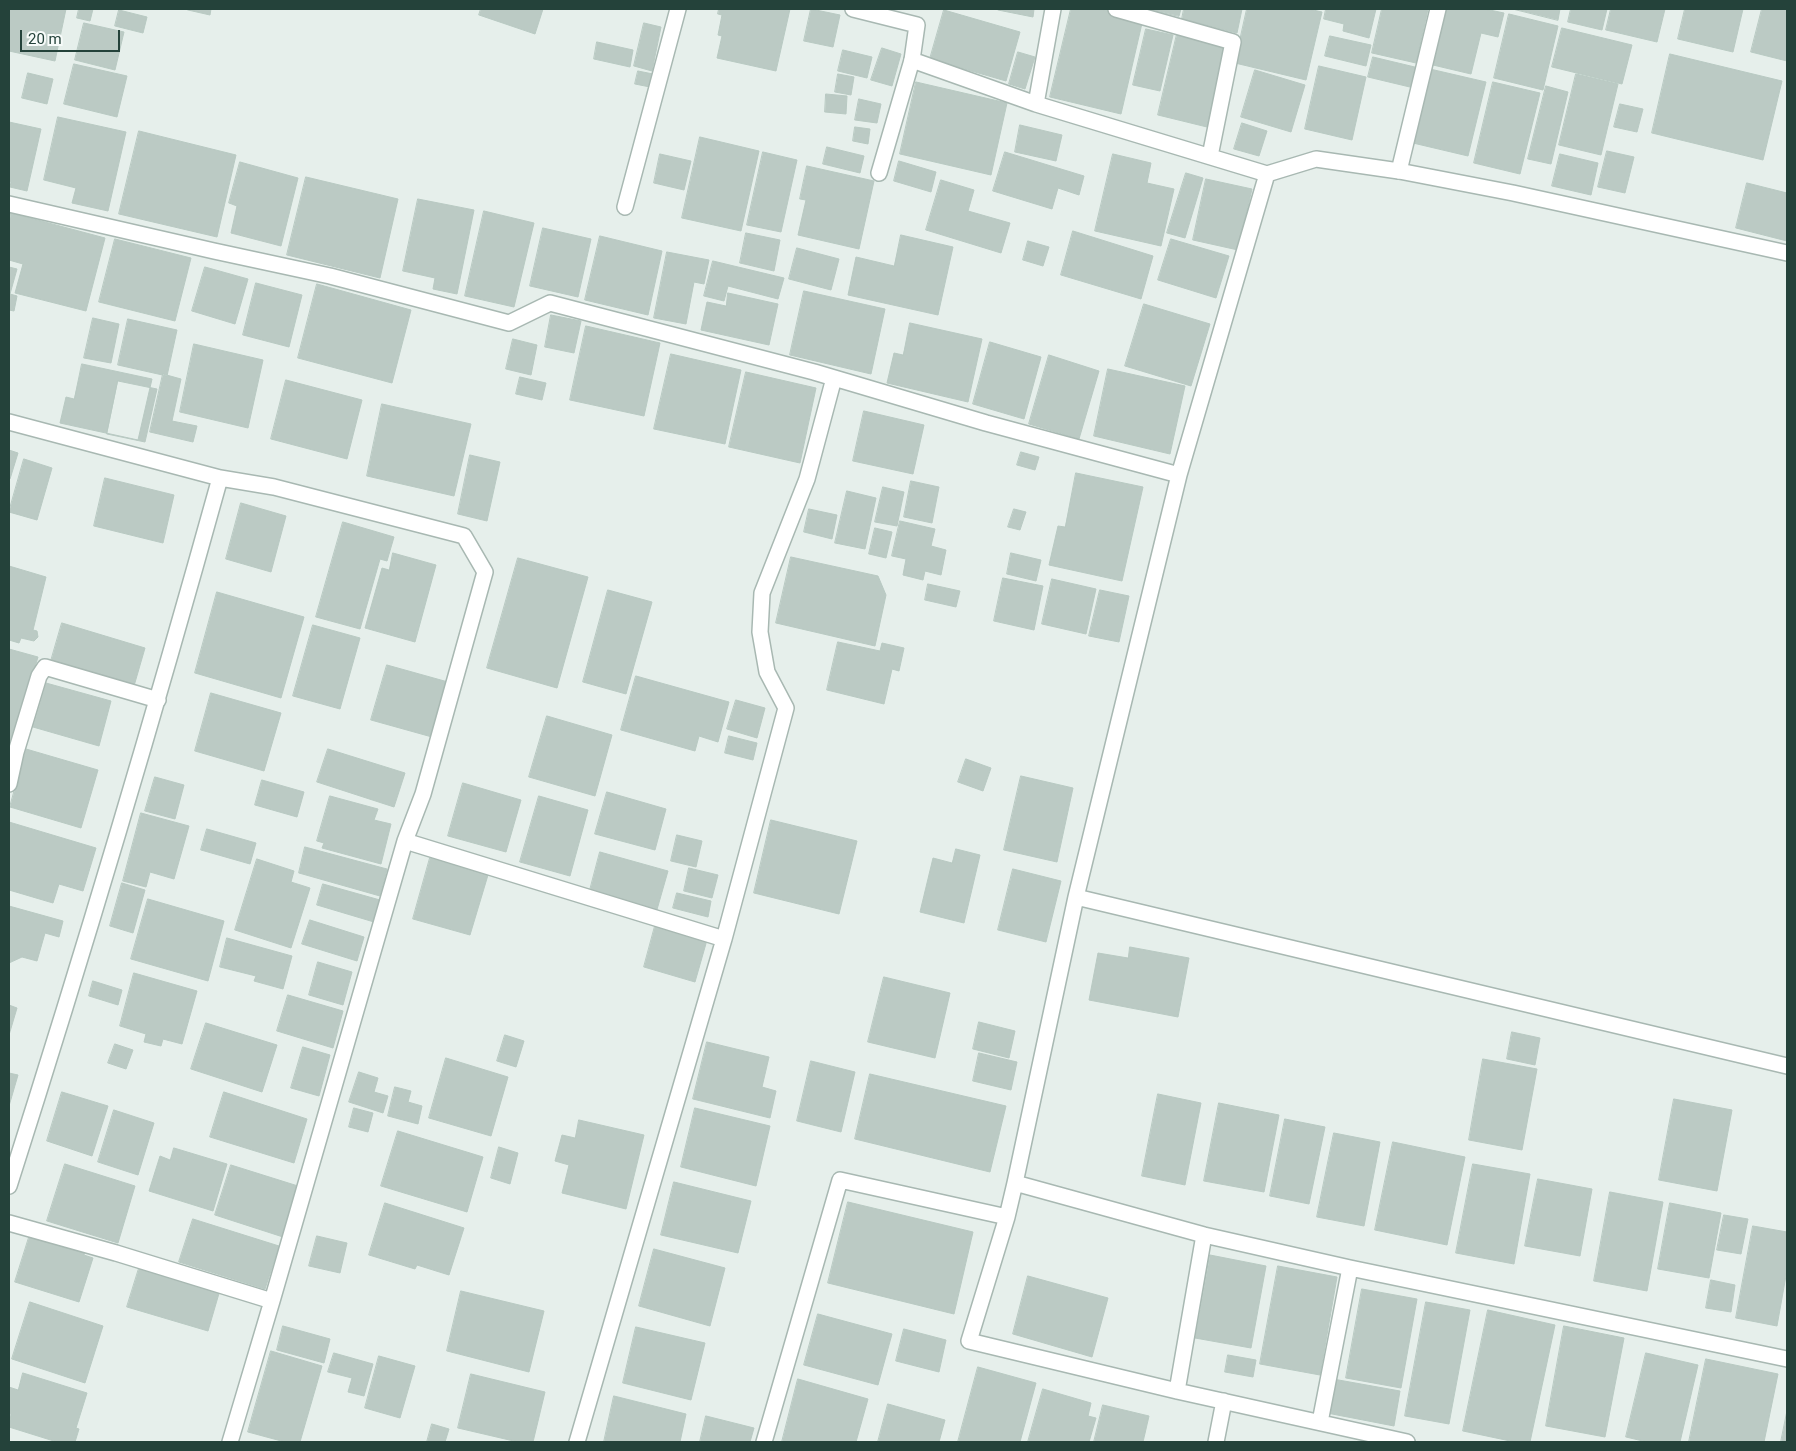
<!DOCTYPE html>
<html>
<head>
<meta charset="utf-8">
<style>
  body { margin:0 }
  #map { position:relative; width:1796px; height:1451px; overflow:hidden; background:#e6efeb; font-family:Roboto,sans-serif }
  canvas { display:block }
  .frame { position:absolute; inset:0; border:10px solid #24423a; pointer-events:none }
  .scale { position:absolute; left:20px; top:30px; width:100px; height:22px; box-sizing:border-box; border:2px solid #24423a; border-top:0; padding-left:6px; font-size:15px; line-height:18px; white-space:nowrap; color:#24423a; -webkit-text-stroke:4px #f7fbf9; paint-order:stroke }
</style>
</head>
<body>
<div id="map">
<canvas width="1796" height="1451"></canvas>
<div class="frame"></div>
<div class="scale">20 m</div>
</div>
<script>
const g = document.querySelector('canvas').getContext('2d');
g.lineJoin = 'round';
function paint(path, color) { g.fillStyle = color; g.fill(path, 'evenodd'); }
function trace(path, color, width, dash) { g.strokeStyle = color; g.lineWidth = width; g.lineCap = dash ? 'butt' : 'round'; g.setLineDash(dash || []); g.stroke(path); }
const building = new Path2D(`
  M 9,9 L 66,9 L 55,61 L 9,51 Z
  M 79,9 L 93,9 L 90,21 L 77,18 Z
  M 189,9 L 211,9 L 210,15 L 188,10 Z
  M 481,9 L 543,9 L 535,34 L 479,15 Z
  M 719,9 L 790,9 L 776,71 L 717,58 L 722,36 L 718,35 L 722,15 L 718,14 Z
  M 811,9 L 840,15 L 833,47 L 804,41 Z
  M 998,9 L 1034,9 L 1033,17 L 998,10 Z
  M 1071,9 L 1101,9 L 1143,19 L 1121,114 L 1050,97 Z
  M 1147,9 L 1181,9 L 1179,16 Z
  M 1184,9 L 1242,9 L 1237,33 L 1182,19 Z
  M 1247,9 L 1309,9 L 1322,12 L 1306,80 L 1235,63 Z
  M 1326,9 L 1376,9 L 1369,38 L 1343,31 L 1344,24 L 1324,19 Z
  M 1382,9 L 1428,9 L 1416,63 L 1372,53 Z
  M 1446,9 L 1485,9 L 1504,13 L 1498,37 L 1481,33 L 1471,74 L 1433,65 Z
  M 1513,9 L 1560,9 L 1558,20 Z
  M 1571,9 L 1607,9 L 1602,30 L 1568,22 Z
  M 1611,9 L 1665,9 L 1657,42 L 1606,30 Z
  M 1685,9 L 1743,9 L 1733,52 L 1678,39 Z
  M 1762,9 L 1787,9 L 1787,61 L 1751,52 Z
  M 119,10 L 147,17 L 143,33 L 115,26 Z
  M 944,10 L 1020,32 L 1006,81 L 930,59 Z
  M 1509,14 L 1558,26 L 1543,90 L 1494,78 Z
  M 84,23 L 124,32 L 115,70 L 75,60 Z
  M 644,23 L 661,27 L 652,71 L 634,66 Z
  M 1562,28 L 1632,45 L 1622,84 L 1552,67 Z
  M 1146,29 L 1173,35 L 1160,91 L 1133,85 Z
  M 1177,34 L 1226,46 L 1207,127 L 1158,115 Z
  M 1330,36 L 1371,45 L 1366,66 L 1325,56 Z
  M 597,42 L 633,50 L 630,67 L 594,59 Z
  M 882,48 L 901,54 L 892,86 L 871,80 Z
  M 843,50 L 872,57 L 867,78 L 838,71 Z
  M 1018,52 L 1035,57 L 1025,89 L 1009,84 Z
  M 1670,54 L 1782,81 L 1763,160 L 1652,133 Z
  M 1373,57 L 1419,68 L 1414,88 L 1368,77 Z
  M 74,64 L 127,76 L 117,117 L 64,104 Z
  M 1319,66 L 1366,77 L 1352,140 L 1305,129 Z
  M 1430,69 L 1486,82 L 1468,156 L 1413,143 Z
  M 1255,70 L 1305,85 L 1291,132 L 1241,117 Z
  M 638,71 L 653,74 L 650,87 L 635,84 Z
  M 28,73 L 53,79 L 47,104 L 22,98 Z
  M 838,74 L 854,77 L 851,95 L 835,92 Z
  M 1576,74 L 1618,84 L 1601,155 L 1559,145 Z
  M 916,82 L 1007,103 L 991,175 L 900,154 Z
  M 1493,82 L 1540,93 L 1520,174 L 1474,163 Z
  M 1546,86 L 1568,92 L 1551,164 L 1528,159 Z
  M 826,94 L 847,96 L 846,114 L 825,112 Z
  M 859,99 L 881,104 L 877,123 L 855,120 Z
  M 1620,104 L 1643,109 L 1637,132 L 1614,127 Z
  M 58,117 L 126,132 L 108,211 L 72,203 L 76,188 L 44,180 Z
  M 9,122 L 41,129 L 27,191 L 10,187 L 11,182 L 9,181 Z
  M 1242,123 L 1267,131 L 1259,156 L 1234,149 Z
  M 1020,125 L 1062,135 L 1056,161 L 1015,152 Z
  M 855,127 L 870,129 L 868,144 L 853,141 Z
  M 139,131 L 236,155 L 217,237 L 119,214 Z
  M 700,137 L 759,151 L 741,231 L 682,218 Z
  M 827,147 L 864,156 L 860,173 L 823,164 Z
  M 1607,151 L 1634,157 L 1625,193 L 1598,187 Z
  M 763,152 L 797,160 L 781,232 L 747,225 Z
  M 1005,152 L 1084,176 L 1079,195 L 1058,188 L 1052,209 L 993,191 Z
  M 660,154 L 691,161 L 684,190 L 654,183 Z
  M 1113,154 L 1151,163 L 1147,183 L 1174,189 L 1161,246 L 1095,231 Z
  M 1560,154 L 1598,163 L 1591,195 L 1552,186 Z
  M 899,161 L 936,172 L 931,192 L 894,181 Z
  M 240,162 L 298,178 L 281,246 L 231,233 L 237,206 L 229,203 Z
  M 807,166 L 874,181 L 859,249 L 798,235 L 806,200 L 800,199 Z
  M 1186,173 L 1203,178 L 1185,238 L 1167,233 Z
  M 306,177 L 398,199 L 380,278 L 287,255 Z
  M 1206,179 L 1252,189 L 1238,250 L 1193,240 Z
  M 941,180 L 974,190 L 968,211 L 1010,223 L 1001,253 L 926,230 Z
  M 1747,183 L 1787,193 L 1787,241 L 1736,228 Z
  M 418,199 L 474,210 L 457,294 L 433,289 L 435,278 L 403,271 Z
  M 484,211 L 534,223 L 514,307 L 465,296 Z
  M 11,213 L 105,238 L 86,311 L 15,293 L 23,264 L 9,260 L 9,223 Z
  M 543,228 L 591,239 L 578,297 L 530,286 Z
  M 1073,231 L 1153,256 L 1141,299 L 1061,275 Z
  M 746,233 L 780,240 L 774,271 L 740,263 Z
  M 901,235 L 953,247 L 938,315 L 848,295 L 856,257 L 894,266 Z
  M 600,236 L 662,251 L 648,315 L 585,300 Z
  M 115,239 L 191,258 L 175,321 L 99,302 Z
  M 1171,239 L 1229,256 L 1216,298 L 1158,280 Z
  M 1028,241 L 1049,247 L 1043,266 L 1023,260 Z
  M 797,248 L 839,259 L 831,290 L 789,279 Z
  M 667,252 L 709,260 L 704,284 L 694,282 L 686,324 L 654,318 Z
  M 713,261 L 784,278 L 778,299 L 728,286 L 724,301 L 704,296 Z
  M 9,267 L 17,269 L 10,294 L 17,296 L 14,311 L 9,310 Z
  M 205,267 L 248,279 L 235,324 L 192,311 Z
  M 256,283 L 302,295 L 289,347 L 243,335 Z
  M 317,284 L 411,310 L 392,383 L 298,358 Z
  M 804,291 L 885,309 L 871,374 L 790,355 Z
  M 728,293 L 778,304 L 769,345 L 701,330 L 707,302 L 726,306 Z
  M 1144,304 L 1210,324 L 1191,386 L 1125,366 Z
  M 551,315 L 581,321 L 574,353 L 545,347 Z
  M 93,318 L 119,324 L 111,363 L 84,358 Z
  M 128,319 L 177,330 L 167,376 L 118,365 Z
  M 910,323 L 982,339 L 968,402 L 887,383 L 894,353 L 903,355 Z
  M 586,326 L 660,343 L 644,416 L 570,400 Z
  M 513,339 L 537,345 L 531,375 L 506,369 Z
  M 990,342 L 1041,357 L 1024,419 L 973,404 Z
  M 194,344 L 263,360 L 248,428 L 180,412 Z
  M 671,354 L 741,370 L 725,444 L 654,429 Z
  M 1049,355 L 1099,371 L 1079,439 L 1029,424 Z
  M 82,364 L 152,379 L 138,440 L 60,423 L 66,397 L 74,399 Z
  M 1108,369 L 1185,386 L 1170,454 L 1094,436 Z
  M 746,372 L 816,388 L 800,463 L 729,447 Z
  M 163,374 L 181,379 L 172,421 L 197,426 L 193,442 L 150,432 Z
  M 520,377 L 546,383 L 542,400 L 516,394 Z
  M 286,380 L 362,400 L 347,459 L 271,439 Z
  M 118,381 L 157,389 L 145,442 L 107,434 Z
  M 382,404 L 471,424 L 454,496 L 367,476 Z
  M 864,411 L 924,425 L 913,474 L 853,461 Z
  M 9,450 L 18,453 L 10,479 L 9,479 Z
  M 1021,452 L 1039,457 L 1035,470 L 1017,465 Z
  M 470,455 L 500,462 L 487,521 L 458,514 Z
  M 24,459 L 52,468 L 37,520 L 9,512 Z
  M 1076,473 L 1143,487 L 1122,581 L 1049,565 L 1058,526 L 1065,527 Z
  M 105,478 L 174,495 L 163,543 L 94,526 Z
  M 911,481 L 939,487 L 932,523 L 904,517 Z
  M 883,487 L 904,492 L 897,526 L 875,522 Z
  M 847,491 L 876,498 L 865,549 L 835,543 Z
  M 241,503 L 286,516 L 271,572 L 226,559 Z
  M 809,509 L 837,515 L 832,539 L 804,532 Z
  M 1014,509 L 1026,512 L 1020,530 L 1008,527 Z
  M 900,521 L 935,529 L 931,546 L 946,550 L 941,575 L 925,571 L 923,580 L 903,575 L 906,559 L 892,556 Z
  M 343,522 L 394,537 L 387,561 L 380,559 L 360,629 L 316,617 Z
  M 875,528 L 892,532 L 886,558 L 869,554 Z
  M 393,553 L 436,565 L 415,642 L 365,628 L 382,568 L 389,570 Z
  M 1011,553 L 1041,560 L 1036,581 L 1007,574 Z
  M 791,557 L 878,576 L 886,595 L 875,646 L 776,623 Z
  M 518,558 L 588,577 L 557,688 L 487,668 Z
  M 9,566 L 46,577 L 33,630 L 37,631 L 38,637 L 34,641 L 21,638 L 19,643 L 9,640 Z
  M 1003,578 L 1043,586 L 1034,630 L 994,621 Z
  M 1052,579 L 1096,589 L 1086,634 L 1042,624 Z
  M 928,584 L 960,591 L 956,607 L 925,600 Z
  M 608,590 L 652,602 L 626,694 L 583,682 Z
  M 1100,590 L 1129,596 L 1119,642 L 1089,636 Z
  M 217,592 L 304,617 L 281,698 L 195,673 Z
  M 62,623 L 145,648 L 134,686 L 51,661 Z
  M 313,625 L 360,638 L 340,709 L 293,696 Z
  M 838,642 L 880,651 L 882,643 L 904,648 L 899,671 L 892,669 L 884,704 L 827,690 Z
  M 9,649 L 38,657 L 13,741 L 9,740 Z
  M 387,665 L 448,682 L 432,737 L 371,720 Z
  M 636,676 L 729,702 L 718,742 L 699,736 L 695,751 L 621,730 Z
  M 46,683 L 111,701 L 99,746 L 33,727 Z
  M 211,693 L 281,713 L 264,771 L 195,751 Z
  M 736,700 L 765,708 L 757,738 L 727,729 Z
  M 547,716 L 612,735 L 595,796 L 529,777 Z
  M 729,736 L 757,743 L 753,760 L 725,753 Z
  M 26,749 L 98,770 L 81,828 L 10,807 Z
  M 328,749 L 405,773 L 394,807 L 317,782 Z
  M 966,759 L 991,768 L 983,791 L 958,782 Z
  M 1021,776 L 1073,788 L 1057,862 L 1004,850 Z
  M 155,777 L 184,785 L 175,819 L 145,811 Z
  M 262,780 L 304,792 L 297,817 L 255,805 Z
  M 463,783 L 521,800 L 506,852 L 448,836 Z
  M 607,792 L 666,809 L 655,850 L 595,834 Z
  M 330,796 L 378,809 L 374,820 L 391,824 L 381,864 L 322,848 L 324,843 L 317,841 Z
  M 539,796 L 588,810 L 570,876 L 520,862 Z
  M 141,813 L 189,826 L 174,879 L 150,872 L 146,887 L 123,881 Z
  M 771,820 L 857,841 L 839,914 L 754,893 Z
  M 9,822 L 96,848 L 83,891 L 59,884 L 53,903 L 9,890 Z
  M 207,829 L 256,843 L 250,864 L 201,850 Z
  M 677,835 L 702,841 L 696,867 L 671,861 Z
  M 305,847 L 387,869 L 380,896 L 299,873 Z
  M 956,849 L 980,855 L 964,923 L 920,912 L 933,858 L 952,863 Z
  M 600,852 L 668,871 L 656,913 L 589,894 Z
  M 430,858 L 488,875 L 470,935 L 413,919 Z
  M 257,859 L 294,871 L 291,882 L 310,888 L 291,948 L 235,930 Z
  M 689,868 L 718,875 L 712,898 L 684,891 Z
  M 1013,869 L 1061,881 L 1046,942 L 998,930 Z
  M 122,883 L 145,890 L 133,933 L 110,926 Z
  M 323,884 L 380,900 L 374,922 L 317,905 Z
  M 677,893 L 711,901 L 708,917 L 673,908 Z
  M 148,899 L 224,921 L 208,981 L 131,959 Z
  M 9,906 L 63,921 L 59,937 L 45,933 L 37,961 L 22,957 L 9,963 Z
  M 310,920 L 364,937 L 357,961 L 302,944 Z
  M 655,926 L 707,940 L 695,982 L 644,967 Z
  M 227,938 L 292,956 L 283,989 L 254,981 L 256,976 L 220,967 Z
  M 1130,947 L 1189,958 L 1178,1017 L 1089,1000 L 1098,953 L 1128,958 Z
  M 318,962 L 352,972 L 343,1005 L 309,995 Z
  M 134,973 L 197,991 L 182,1044 L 163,1039 L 161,1046 L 144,1042 L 146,1034 L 120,1026 Z
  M 884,977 L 950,993 L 935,1058 L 868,1042 Z
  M 93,981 L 122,990 L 118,1005 L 89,996 Z
  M 288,995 L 343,1011 L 333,1048 L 277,1031 Z
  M 9,1005 L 17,1008 L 9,1035 Z
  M 979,1022 L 1015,1031 L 1009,1058 L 973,1049 Z
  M 206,1023 L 277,1045 L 262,1092 L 191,1069 Z
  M 1512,1032 L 1540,1038 L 1535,1065 L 1507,1059 Z
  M 505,1035 L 524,1041 L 516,1067 L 497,1061 Z
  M 707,1042 L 769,1057 L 762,1087 L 776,1091 L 770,1118 L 693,1099 Z
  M 115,1044 L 133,1050 L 126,1069 L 108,1063 Z
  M 303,1047 L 330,1055 L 319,1096 L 291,1088 Z
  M 979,1053 L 1017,1062 L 1011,1090 L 973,1081 Z
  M 446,1058 L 508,1077 L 491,1136 L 429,1118 Z
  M 1483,1059 L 1537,1069 L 1522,1150 L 1469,1140 Z
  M 811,1061 L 855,1072 L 841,1132 L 797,1121 Z
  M 359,1072 L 378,1078 L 374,1092 L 388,1096 L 383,1113 L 349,1102 Z
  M 9,1073 L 18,1075 L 9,1106 Z
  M 870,1074 L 1006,1106 L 990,1172 L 855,1139 Z
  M 395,1087 L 411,1091 L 408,1102 L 422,1106 L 418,1124 L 388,1116 Z
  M 62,1092 L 108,1106 L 92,1156 L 47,1141 Z
  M 224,1092 L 307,1119 L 294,1163 L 210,1137 Z
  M 1158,1094 L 1201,1103 L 1185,1185 L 1142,1176 Z
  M 1674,1099 L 1732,1110 L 1717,1191 L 1659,1180 Z
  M 1219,1103 L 1279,1115 L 1264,1192 L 1204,1181 Z
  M 354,1108 L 373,1113 L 368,1132 L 349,1127 Z
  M 695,1108 L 770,1126 L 756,1186 L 681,1167 Z
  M 114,1110 L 154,1123 L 138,1175 L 98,1162 Z
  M 1285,1119 L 1325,1127 L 1309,1204 L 1270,1196 Z
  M 579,1120 L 644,1135 L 626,1209 L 562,1193 L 569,1165 L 555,1161 L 562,1135 L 575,1138 Z
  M 398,1131 L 483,1157 L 467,1212 L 381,1186 Z
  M 1334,1133 L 1380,1142 L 1364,1226 L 1317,1217 Z
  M 1393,1142 L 1465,1157 L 1447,1245 L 1375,1230 Z
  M 499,1147 L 518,1153 L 510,1184 L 491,1178 Z
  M 174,1148 L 227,1164 L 213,1211 L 149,1191 L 160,1156 L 170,1160 Z
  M 65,1164 L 135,1186 L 118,1243 L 47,1221 Z
  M 1473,1164 L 1530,1174 L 1514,1264 L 1456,1253 Z
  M 231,1165 L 298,1186 L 283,1237 L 215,1215 Z
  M 1538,1179 L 1592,1189 L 1580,1256 L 1525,1246 Z
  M 674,1182 L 751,1201 L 738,1253 L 661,1235 Z
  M 1610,1192 L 1663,1202 L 1647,1291 L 1594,1281 Z
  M 848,1202 L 973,1232 L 954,1314 L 828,1283 Z
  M 385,1203 L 464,1228 L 449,1275 L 417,1265 L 415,1269 L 369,1255 Z
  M 1670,1203 L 1721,1213 L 1709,1278 L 1658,1269 Z
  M 1724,1215 L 1748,1219 L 1741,1254 L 1717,1250 Z
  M 193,1219 L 279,1246 L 265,1289 L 179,1262 Z
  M 1753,1226 L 1787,1232 L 1787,1270 L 1777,1326 L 1736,1318 Z
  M 31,1231 L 85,1249 L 84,1255 L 93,1258 L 79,1302 L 15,1282 Z
  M 317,1236 L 347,1243 L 340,1273 L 309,1266 Z
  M 654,1249 L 725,1268 L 710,1326 L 639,1306 Z
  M 1210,1255 L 1266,1266 L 1251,1348 L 1195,1338 Z
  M 140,1265 L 220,1290 L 208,1331 L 127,1307 Z
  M 1278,1266 L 1337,1277 L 1320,1375 L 1260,1364 Z
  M 1028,1276 L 1108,1298 L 1092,1357 L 1013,1334 Z
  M 1711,1280 L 1735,1285 L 1731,1312 L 1706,1308 Z
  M 1362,1289 L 1417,1299 L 1401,1388 L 1346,1378 Z
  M 461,1291 L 544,1311 L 529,1372 L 447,1351 Z
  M 30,1302 L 103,1326 L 85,1383 L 12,1359 Z
  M 1426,1302 L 1470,1310 L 1449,1424 L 1405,1416 Z
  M 1488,1310 L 1555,1325 L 1530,1442 L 1515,1442 L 1463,1431 Z
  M 818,1314 L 892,1334 L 878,1385 L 804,1365 Z
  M 283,1326 L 330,1339 L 324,1363 L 277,1350 Z
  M 1564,1326 L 1624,1338 L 1605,1437 L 1546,1426 Z
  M 636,1327 L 705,1343 L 691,1400 L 623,1383 Z
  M 904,1329 L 946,1340 L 939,1372 L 896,1361 Z
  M 271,1351 L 322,1366 L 300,1442 L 285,1442 L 248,1432 Z
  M 334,1353 L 373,1364 L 364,1396 L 348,1392 L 352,1378 L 328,1372 Z
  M 1646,1353 L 1698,1365 L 1680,1442 L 1647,1442 L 1626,1437 Z
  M 1228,1355 L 1256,1360 L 1253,1377 L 1225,1372 Z
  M 379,1356 L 415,1366 L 400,1418 L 365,1408 Z
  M 1706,1359 L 1778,1374 L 1764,1442 L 1689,1442 Z
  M 978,1367 L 1036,1383 L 1020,1442 L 958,1442 Z
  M 23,1373 L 87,1393 L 76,1428 L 79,1429 L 75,1442 L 57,1442 L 9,1427 L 11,1414 L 9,1413 L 9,1387 L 18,1390 Z
  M 471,1374 L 545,1392 L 533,1442 L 518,1442 L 458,1428 Z
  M 798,1379 L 868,1399 L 856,1442 L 782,1442 Z
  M 1333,1379 L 1400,1391 L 1394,1426 L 1327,1413 Z
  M 1043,1389 L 1091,1403 L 1088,1416 L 1096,1418 L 1089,1442 L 1028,1442 Z
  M 614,1396 L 686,1414 L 680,1442 L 604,1442 Z
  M 888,1404 L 945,1420 L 939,1442 L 878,1442 Z
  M 1103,1405 L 1149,1416 L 1143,1442 L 1094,1442 Z
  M 1787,1411 L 1787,1442 L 1781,1442 Z
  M 706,1416 L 754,1428 L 750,1442 L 700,1442 Z
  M 432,1424 L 449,1429 L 445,1442 L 427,1442 Z`);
const service = new Path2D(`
  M 1399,171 L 1438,9
  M 879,173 L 912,60`);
const minor = new Path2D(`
  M 853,9 L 917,25 L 912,60 L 1036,104 L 1267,174 L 1179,475 L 1076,897 L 1015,1183 L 1007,1217 L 969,1341 L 1177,1391 L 1407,1442
  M 1116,9 L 1233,42 L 1210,156
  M 1036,104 L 1053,9
  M 1267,174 L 1316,159 L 1399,171 L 1513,193 L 1787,253
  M 9,204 L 214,251 L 330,276 L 509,323 L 550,303 L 814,372 L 986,423 L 1179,475
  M 625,207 L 678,9
  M 9,422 L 220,478 C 154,716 84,951 9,1186
  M 220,478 L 274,487 L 464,536 L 485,572 L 423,794 L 405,841 L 272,1301 L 230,1442
  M 9,784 L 16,752 L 39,676 L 45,667 L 158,700
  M 405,841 L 724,939
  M 1076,897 L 1787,1066
  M 1015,1183 L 1204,1235 L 1350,1268 L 1787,1359
  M 9,1223 L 116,1253 L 272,1301
  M 1177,1391 L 1204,1235
  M 1320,1422 L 1350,1268
  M 577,1442 L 724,939 L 786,708 L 767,672 L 760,632 L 762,593 L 807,479 L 834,378
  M 764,1442 L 840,1180 L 1007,1217
  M 1216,1442 L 1224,1401`);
paint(building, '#bbcac4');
trace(building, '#b8c9c2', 1);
trace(service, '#a8b8b2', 18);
trace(minor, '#a8b8b2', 18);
trace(service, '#fff', 15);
trace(minor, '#fff', 15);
</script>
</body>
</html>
